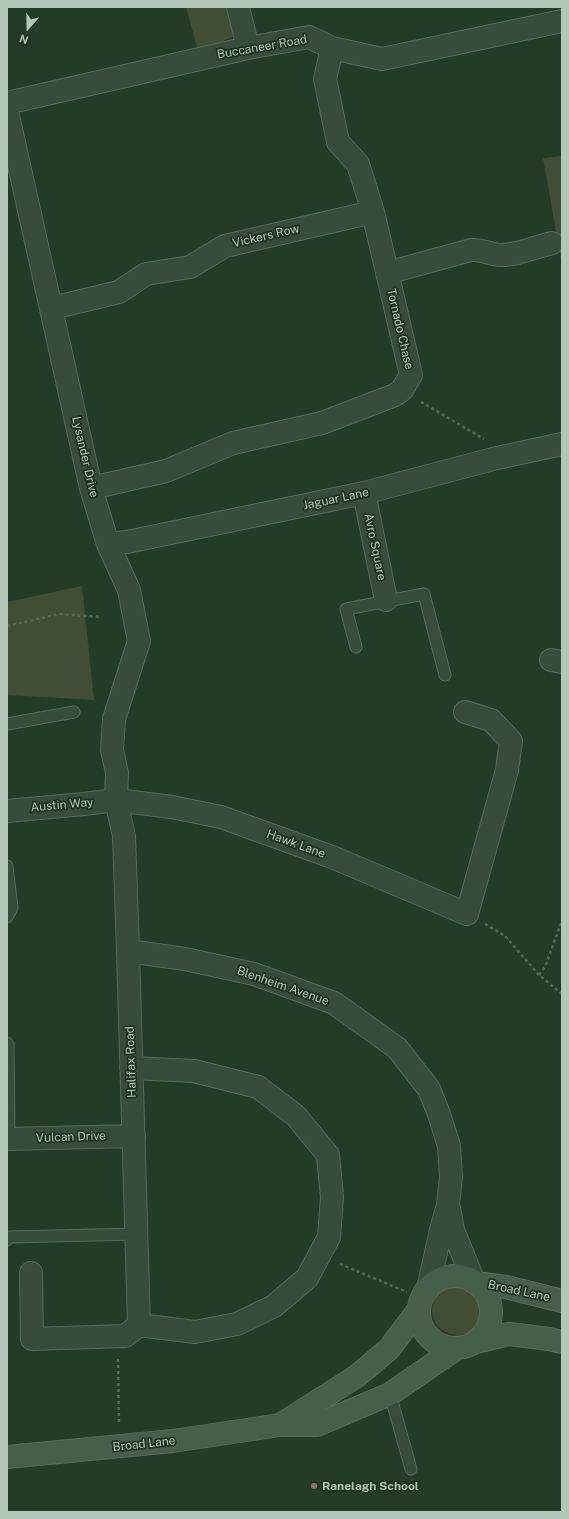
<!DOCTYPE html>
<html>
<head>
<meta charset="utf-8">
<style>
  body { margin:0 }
  #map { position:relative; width:569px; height:1519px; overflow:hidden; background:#233c27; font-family:"Public Sans",sans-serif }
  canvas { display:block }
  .frame { position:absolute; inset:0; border:8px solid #b2c7b7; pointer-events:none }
  .north { position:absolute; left:8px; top:8px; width:40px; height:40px; -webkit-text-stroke:3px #1c3120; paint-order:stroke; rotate:200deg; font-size:11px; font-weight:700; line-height:16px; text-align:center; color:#b2c7b7 }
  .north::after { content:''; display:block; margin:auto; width:14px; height:18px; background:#b2c7b7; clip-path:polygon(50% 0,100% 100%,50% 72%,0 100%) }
</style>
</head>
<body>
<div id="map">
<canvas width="569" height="1519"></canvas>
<div class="frame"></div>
<div class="north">N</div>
</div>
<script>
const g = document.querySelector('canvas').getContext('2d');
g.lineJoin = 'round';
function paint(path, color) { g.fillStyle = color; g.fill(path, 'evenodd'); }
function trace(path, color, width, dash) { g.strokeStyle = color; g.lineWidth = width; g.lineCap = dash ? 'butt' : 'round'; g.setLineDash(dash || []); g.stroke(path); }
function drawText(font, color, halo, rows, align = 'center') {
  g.font = font + ' "Public Sans",sans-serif'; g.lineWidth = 3.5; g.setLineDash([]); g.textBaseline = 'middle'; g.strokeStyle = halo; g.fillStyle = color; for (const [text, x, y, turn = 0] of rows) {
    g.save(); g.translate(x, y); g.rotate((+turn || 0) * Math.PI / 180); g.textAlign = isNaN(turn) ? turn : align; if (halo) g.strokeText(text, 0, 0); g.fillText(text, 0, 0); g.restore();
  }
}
const green = new Path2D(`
  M 186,7 L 228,7 L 233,37 L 198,51 Z
  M 562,156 L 562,265 L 543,158 Z
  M 82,586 L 94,700 L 7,695 L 7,602 Z
  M432 1310a25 25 0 1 1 50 0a25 25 0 1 1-50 0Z`);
const path = new Path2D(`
  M 421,402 L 484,439
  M 7,626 L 59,614 L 101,617
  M 485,924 L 505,936 L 539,975 L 562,994
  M 539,975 L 545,967 L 562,921
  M 340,1264 L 407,1292
  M 118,1359 L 119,1424`);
const lane = new Path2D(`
  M 356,647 L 346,609 L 424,594 L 445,675
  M 7,724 L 74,712
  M 7,917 L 12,908 L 7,866
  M 7,1043 L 8,1044 L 9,1139
  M 7,1240 L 10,1237 L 136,1234
  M 390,1394 L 411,1469`);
const street = new Path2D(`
  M 238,7 L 248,48
  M 7,103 L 248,48 L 309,37 L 332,48 L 382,59 L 562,21
  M 7,111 L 91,488 L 108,544 L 129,590 L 139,641 L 114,719 L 112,750 L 117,773 L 116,800 L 124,836 L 128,951 L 139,1325
  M 387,273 L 471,250 C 482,249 488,254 499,255 C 514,256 536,247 552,243
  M 52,308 L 119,292 L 146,274 L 190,267 L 225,246 L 373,212
  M 91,488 L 166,471 L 233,443 L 322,423 L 395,395 L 402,390 L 411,375 L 373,212 L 358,164 L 338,142 L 325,79 L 332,48
  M 364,493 L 386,600
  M 108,544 L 127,542 L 364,493 L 497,458 L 562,444
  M 551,660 L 562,662
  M 7,811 L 84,804 L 116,800 L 172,807 L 221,817 L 332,857 L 467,914 L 507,770 L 511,741 L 491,720 L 465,712
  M 128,951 L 185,959 L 254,974 L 334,1003 L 397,1048 L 429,1089 L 439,1114 L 449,1146 L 451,1177 L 448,1205 L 441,1230 L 428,1289
  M 131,1068 L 194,1071 L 258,1087 L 296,1116 L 328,1155 L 332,1197 L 329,1237 L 307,1278 L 274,1306 L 237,1324 L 195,1332 L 139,1325
  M 7,1139 L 134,1136
  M 449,1208 L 453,1230 L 474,1282
  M 31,1273 L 32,1339 L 125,1336 L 139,1325`);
const secondary = new Path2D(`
  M419 1312a36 36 0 1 1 72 0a36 36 0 1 1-72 0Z
  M 476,1283 L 506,1287 L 562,1301
  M 476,1342 L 509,1334 L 549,1339 L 562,1342
  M 280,1425 L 357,1376 L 389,1349 L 419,1309
  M 7,1457 L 173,1441 L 280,1425 L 317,1425 L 390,1394 L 457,1348`);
const markers = [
  [314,1486,4,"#8d6e63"]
];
const streetNames = [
  ["Buccaneer Road",262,47,-10],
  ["Vickers Row",266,236,-13],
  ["Tornado Chase",400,329,77],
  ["Lysander Drive",85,457,77],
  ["Jaguar Lane",336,499,-12],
  ["Avro Square",375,547,78],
  ["Austin Way",62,805,-5],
  ["Hawk Lane",296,844,20],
  ["Blenheim Avenue",283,986,19],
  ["Halifax Road",131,1062,-92],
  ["Vulcan Drive",71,1137,-2],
  ["Broad Lane",519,1291,12],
  ["Broad Lane",144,1444,-6]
];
const poiNames = [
  ["Ranelagh School",322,1486]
];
paint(green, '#414e33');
trace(lane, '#576c5c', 13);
trace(street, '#576c5c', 24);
trace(secondary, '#576c5c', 24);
trace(path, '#596a54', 2.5, [3, 3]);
trace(lane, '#374c3b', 11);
trace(street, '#374c3b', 22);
trace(secondary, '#455f4b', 22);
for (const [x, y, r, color] of markers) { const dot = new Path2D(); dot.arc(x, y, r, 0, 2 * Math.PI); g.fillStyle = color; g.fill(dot); trace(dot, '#1c3120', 1.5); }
drawText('12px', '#b2c7b7', '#1c3120', streetNames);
drawText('bold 12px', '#b2c7b7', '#1c3120', poiNames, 'left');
</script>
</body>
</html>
